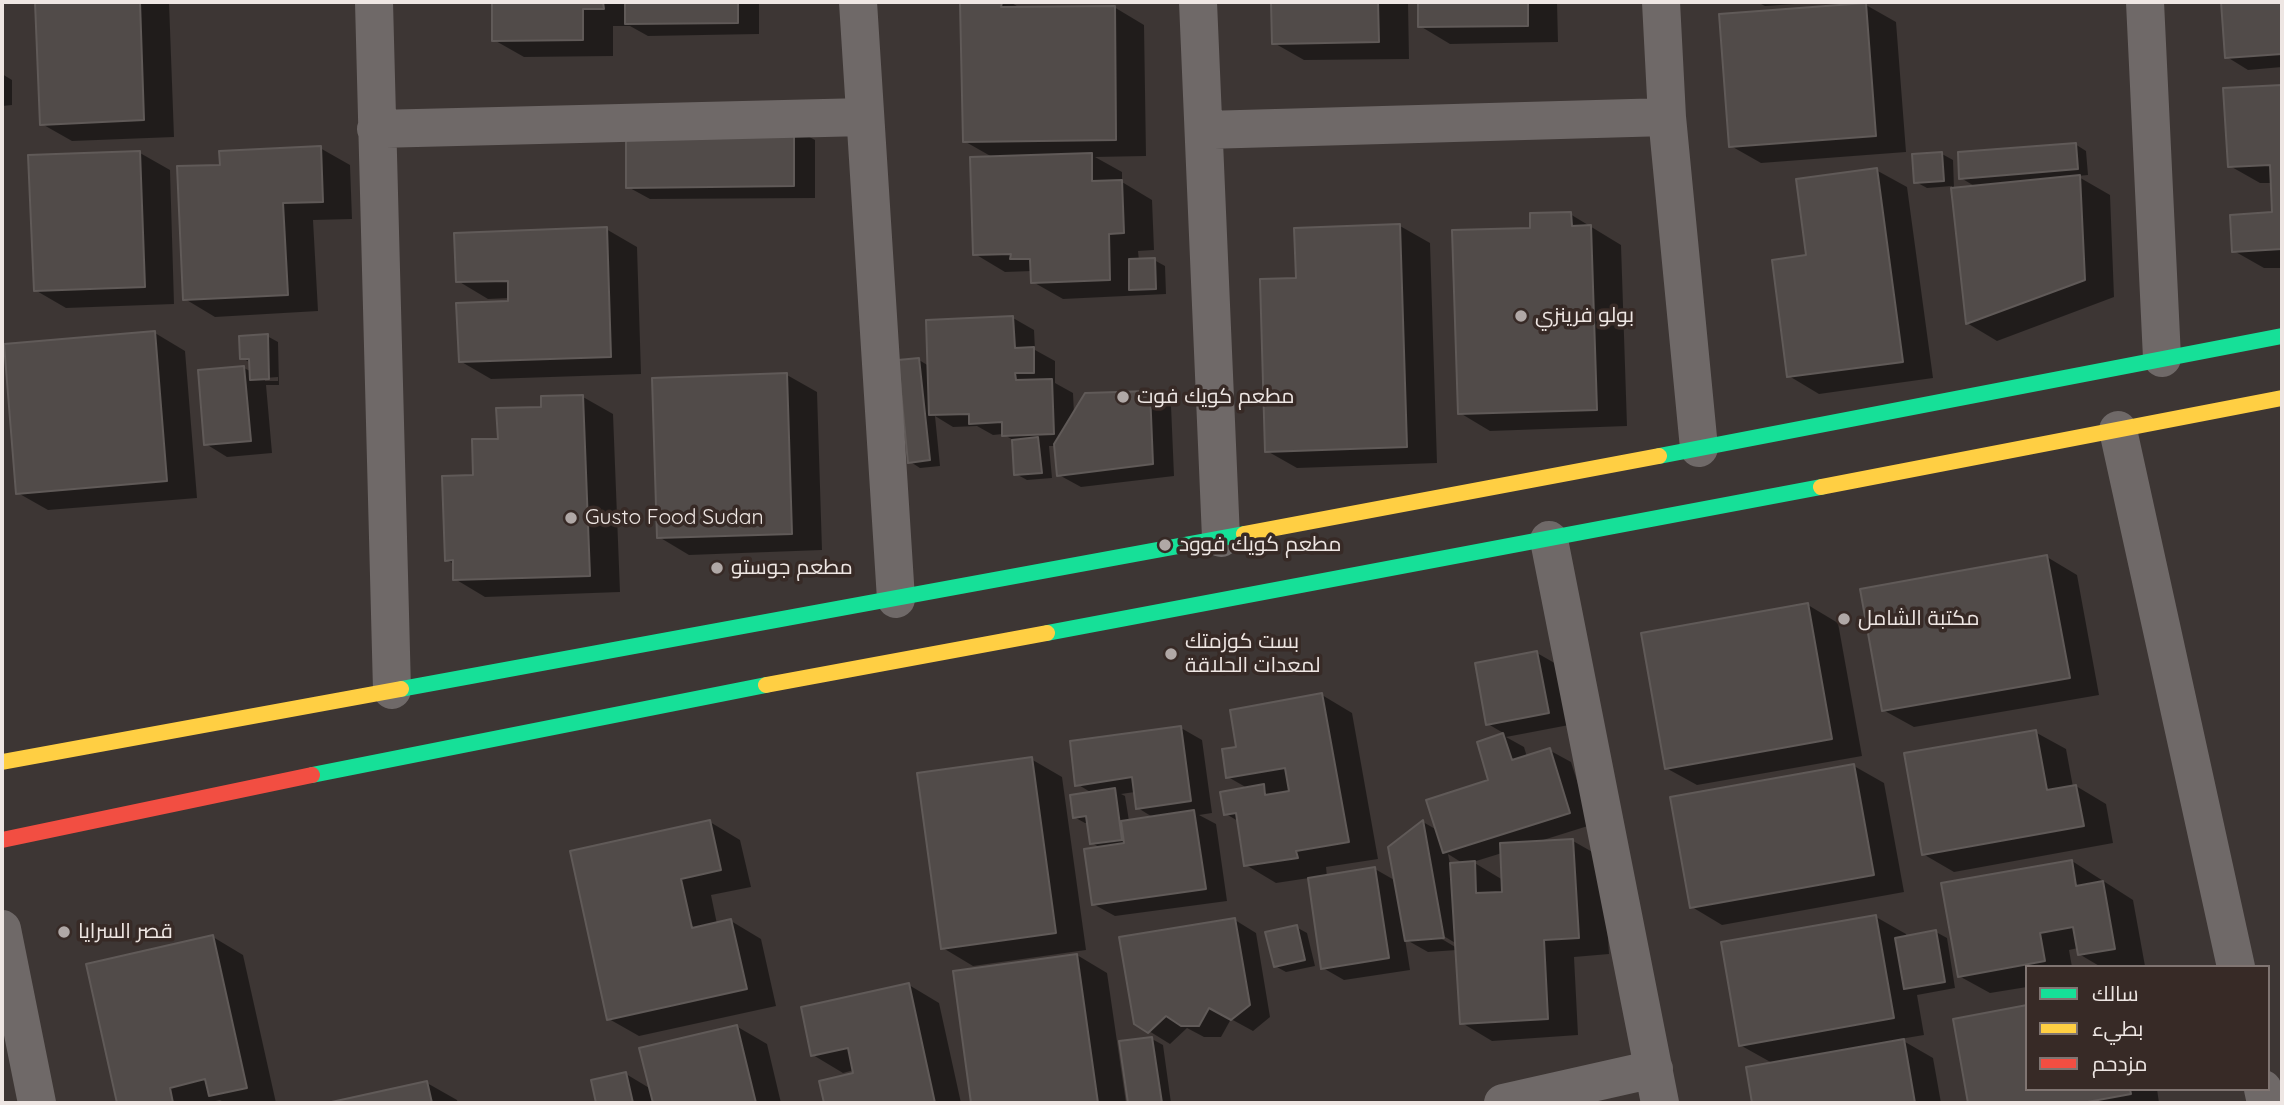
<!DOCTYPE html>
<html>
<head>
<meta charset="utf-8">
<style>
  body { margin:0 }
  #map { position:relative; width:2284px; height:1105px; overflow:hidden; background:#3d3634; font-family:Quicksand,Cairo,sans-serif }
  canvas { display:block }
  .frame { position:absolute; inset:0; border:4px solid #eee6e3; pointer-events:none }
  .legend { position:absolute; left:2025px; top:965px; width:245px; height:126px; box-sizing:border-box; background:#372a26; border:2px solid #807572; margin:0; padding:9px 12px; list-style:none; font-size:21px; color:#eee6e3 }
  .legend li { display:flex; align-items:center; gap:14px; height:35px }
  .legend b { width:35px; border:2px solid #807572 }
</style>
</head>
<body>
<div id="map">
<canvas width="2284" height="1105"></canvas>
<div class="frame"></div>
<ul class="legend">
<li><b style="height:9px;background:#16e098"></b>سالك</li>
<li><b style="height:9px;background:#ffcf43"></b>بطيء</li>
<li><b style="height:9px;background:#f24e42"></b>مزدحم</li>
</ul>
</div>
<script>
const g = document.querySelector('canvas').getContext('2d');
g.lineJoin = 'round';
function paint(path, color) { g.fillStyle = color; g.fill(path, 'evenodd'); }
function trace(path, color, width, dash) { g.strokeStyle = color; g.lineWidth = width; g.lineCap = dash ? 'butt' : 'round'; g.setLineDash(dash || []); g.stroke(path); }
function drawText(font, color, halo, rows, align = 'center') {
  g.font = font + ' Quicksand,Cairo,sans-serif'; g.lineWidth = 7; g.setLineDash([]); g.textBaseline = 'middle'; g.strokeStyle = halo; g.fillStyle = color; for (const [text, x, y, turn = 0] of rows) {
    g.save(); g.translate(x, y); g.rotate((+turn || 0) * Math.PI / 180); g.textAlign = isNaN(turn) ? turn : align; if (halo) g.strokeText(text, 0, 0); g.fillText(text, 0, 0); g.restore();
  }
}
const shadow = new Path2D(`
  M 37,2 L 169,2 L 174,137 L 72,141 L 42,124 Z
  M 494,2 L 759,2 L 759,34 L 648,36 L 630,26 L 613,26 L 613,56 L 524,57 L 494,40 Z
  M 962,2 L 1010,2 L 1022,9 L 1114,7 L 1144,25 L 1146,156 L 1095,157 L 1122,172 L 1122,182 L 1152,200 L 1154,250 L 1138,251 L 1139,261 L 1154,260 L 1165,266 L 1166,294 L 1063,299 L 1033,282 L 1032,271 L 1005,272 L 975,254 L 994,158 L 964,141 Z
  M 1273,2 L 1408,2 L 1409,59 L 1304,60 L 1274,43 Z
  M 1420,2 L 1557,2 L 1558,42 L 1450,44 L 1420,26 Z
  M 1757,2 L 1825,2 L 1765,6 Z
  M 2223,2 L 2282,2 L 2282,67 L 2248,70 L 2227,57 Z
  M 1866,5 L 1896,22 L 1906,152 L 1761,163 L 1731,146 Z
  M 2,74 L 12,80 L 12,105 L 2,106 Z
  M 2282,87 L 2282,268 L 2264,268 L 2234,251 L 2274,213 L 2273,183 L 2260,183 L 2230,166 L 2225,90 Z
  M 793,128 L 815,140 L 815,198 L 650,199 L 628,187 Z
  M 2075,144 L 2086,151 L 2088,175 L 2077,176 L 2110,195 L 2114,297 L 1997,341 L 1967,323 L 1952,186 L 1927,188 L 1916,182 L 1942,154 L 1953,160 L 1954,189 L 1976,187 L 1961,178 Z
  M 320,148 L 350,165 L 352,219 L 313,220 L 318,311 L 215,317 L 185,299 L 222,167 Z
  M 140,153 L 170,170 L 174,304 L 66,308 L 35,290 Z
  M 1876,170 L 1907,187 L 1933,378 L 1819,394 L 1789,376 Z
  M 1570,214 L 1621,245 L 1627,426 L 1490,431 L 1460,413 L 1532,230 Z
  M 1400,226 L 1430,243 L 1437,463 L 1297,468 L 1267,451 Z
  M 606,229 L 637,247 L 641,374 L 491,379 L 460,361 L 510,303 L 510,298 L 488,299 L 458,281 Z
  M 1013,318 L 1034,330 L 1035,350 L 1055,361 L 1055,383 L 1073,393 L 1074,414 L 1150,392 L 1171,405 L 1174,476 L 1081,487 L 1059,475 L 1056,446 L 1049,446 L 1052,478 L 1027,480 L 1016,474 L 1013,440 L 1003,434 L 993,435 L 977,426 L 953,427 L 935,416 L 940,466 L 920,468 L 909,461 L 919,360 L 929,366 Z
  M 155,333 L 185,351 L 197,498 L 48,510 L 18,493 Z
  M 267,336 L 278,342 L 279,385 L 266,385 L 272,453 L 227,457 L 206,444 L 244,368 L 252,372 L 251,363 L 242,358 ZM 278,377 L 278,381 L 265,381 L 265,378 Z
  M 787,375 L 817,392 L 822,550 L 689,555 L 659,537 Z
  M 583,397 L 613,414 L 620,592 L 485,597 L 455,579 L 455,564 L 446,560 L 475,477 L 543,409 Z
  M 2047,557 L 2077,575 L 2099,695 L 1914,727 L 1883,710 Z
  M 1808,605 L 1838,623 L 1862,756 L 1697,785 L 1666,768 Z
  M 1537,653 L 1558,665 L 1569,725 L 1506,737 L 1524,747 L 1527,757 L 1549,750 L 1571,762 L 1591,825 L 1540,841 L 1573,841 L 1603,858 L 1609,954 L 1574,957 L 1578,1035 L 1492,1041 L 1462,1023 L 1457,950 L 1428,952 L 1405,939 L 1410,970 L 1344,980 L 1323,968 L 1309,878 L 1276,883 L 1246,865 L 1238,821 L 1226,814 L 1249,789 L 1228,777 L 1238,748 L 1322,695 L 1352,713 L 1378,859 L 1326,867 L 1327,877 L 1375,869 L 1396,881 L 1423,822 L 1437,830 L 1491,781 L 1479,743 L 1505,734 L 1488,724 ZM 1502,853 L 1503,880 L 1473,862 ZM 1448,854 L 1464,864 L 1450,864 ZM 1437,932 L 1457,944 L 1457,948 L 1435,935 Z
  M 1181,728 L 1202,740 L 1212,813 L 1199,815 L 1216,824 L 1227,901 L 1115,916 L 1093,904 L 1101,848 L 1092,843 L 1089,823 L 1085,823 L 1074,817 L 1092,793 L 1077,784 ZM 1135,792 L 1138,808 L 1154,818 L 1129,821 L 1125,796 L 1121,794 Z
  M 2035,732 L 2066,749 L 2073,787 L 2076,786 L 2106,804 L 2113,843 L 1954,872 L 1923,854 Z
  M 1031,759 L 1062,777 L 1086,950 L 973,966 L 943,948 Z
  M 1854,766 L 1884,783 L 1904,892 L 1722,925 L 1692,907 Z
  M 710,822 L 740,840 L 751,887 L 711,895 L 717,924 L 731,921 L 761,939 L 776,1006 L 639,1036 L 609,1019 Z
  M 2072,861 L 2133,900 L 2145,966 L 2101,967 L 2079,954 L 2078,948 L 2069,950 L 2072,967 L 2027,967 L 2027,987 L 1990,993 L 1959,976 Z
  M 1876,917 L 1906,934 L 1907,937 L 1936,932 L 1947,938 L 1955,988 L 1917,995 L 1924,1035 L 1900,1039 L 1933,1058 L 1941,1103 L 1754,1103 L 1748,1069 L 1774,1064 L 1740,1045 Z
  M 1235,920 L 1256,933 L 1270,1017 L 1253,1031 L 1231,1019 L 1221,1037 L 1204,1037 L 1187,1028 L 1170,1044 L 1149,1031 Z
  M 1296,927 L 1307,933 L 1315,966 L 1286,972 L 1275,966 Z
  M 213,937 L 243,955 L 276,1103 L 225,1103 L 220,1100 L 207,1103 L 118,1103 L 88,965 Z
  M 1077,955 L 1107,973 L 1126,1103 L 973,1103 L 955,973 Z
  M 909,985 L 939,1003 L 961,1103 L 825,1103 L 821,1083 L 855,1075 L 854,1070 L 843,1073 L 813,1055 Z
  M 1955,1021 L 2027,1089 L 2157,1089 L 2159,1103 L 1970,1103 Z
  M 736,1026 L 767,1044 L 781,1103 L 597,1103 L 593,1081 L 626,1074 L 651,1089 Z
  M 1152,1039 L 1163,1045 L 1171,1103 L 1130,1103 L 1121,1043 Z
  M 427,1083 L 457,1100 L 458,1103 L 335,1103 Z`);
const building = new Path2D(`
  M 35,2 L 140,2 L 144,120 L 40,125 Z
  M 492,2 L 603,2 L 604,9 L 583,9 L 583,40 L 492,41 Z
  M 625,2 L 738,2 L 738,23 L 625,24 Z
  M 960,2 L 1002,2 L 1001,7 L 1115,6 L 1116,140 L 963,142 Z
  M 1271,2 L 1378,2 L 1379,42 L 1272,44 Z
  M 1418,2 L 1528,2 L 1528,26 L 1418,27 Z
  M 2221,2 L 2282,2 L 2282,54 L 2225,58 Z
  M 1866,3 L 1876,136 L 1729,147 L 1719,14 Z
  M 2282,85 L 2282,249 L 2232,252 L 2230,215 L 2272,212 L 2270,165 L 2228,167 L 2223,88 Z
  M 794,126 L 794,186 L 626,188 L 626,129 Z
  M 2076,143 L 2078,169 L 1959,179 L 1958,152 Z
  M 321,146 L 323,202 L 283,203 L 288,295 L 183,300 L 177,166 L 220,165 L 219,151 Z
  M 140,151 L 145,287 L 34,291 L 28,155 Z
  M 1942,152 L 1944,181 L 1914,183 L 1912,154 Z
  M 1092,153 L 1092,181 L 1122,180 L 1124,233 L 1109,234 L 1110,280 L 1031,283 L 1030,259 L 1010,259 L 1011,254 L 973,255 L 970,157 Z
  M 1877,168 L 1903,362 L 1787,377 L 1772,260 L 1806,255 L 1796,179 Z
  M 2080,175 L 2085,280 L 1966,324 L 1951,188 Z
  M 1571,212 L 1572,226 L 1591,225 L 1597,410 L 1458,414 L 1452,230 L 1530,228 L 1530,213 Z
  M 1400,224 L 1407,447 L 1265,452 L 1260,279 L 1296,278 L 1294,228 Z
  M 607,227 L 611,357 L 459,362 L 456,303 L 508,301 L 508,281 L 456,282 L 454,233 Z
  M 1155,258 L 1156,289 L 1129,290 L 1129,259 Z
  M 1013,316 L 1015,348 L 1034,347 L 1034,373 L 1015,373 L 1016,380 L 1052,379 L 1054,434 L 1002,436 L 1002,422 L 969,424 L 969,414 L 929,415 L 926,320 Z
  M 155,331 L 167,481 L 16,494 L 4,344 Z
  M 268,334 L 269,379 L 250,380 L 249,359 L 240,359 L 239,336 Z
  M 919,358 L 930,460 L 908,463 L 898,360 Z
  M 244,366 L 251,441 L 204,445 L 198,370 Z
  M 787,373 L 792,534 L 657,538 L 652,378 Z
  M 1150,391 L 1153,464 L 1057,476 L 1054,444 L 1085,393 Z
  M 583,395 L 590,576 L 453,580 L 453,560 L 445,561 L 442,476 L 473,475 L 472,439 L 498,439 L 496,408 L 541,407 L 541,396 Z
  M 1038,437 L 1042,473 L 1014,475 L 1012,440 Z
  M 2047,555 L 2070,678 L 1882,711 L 1860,589 Z
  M 1808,603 L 1832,739 L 1665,769 L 1641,633 Z
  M 1537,651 L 1549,713 L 1486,725 L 1475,663 Z
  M 1322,693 L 1349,842 L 1296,851 L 1298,858 L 1244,866 L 1236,813 L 1224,815 L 1220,792 L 1264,784 L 1265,795 L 1289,791 L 1285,768 L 1226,778 L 1222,749 L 1236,747 L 1230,710 Z
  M 1181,726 L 1191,801 L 1136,809 L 1132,777 L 1075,786 L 1070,741 Z
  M 2036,730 L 2047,790 L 2076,785 L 2084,826 L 1922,855 L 1904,753 Z
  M 1503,733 L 1512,760 L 1550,748 L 1570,813 L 1443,853 L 1426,800 L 1488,780 L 1477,742 Z
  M 1032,757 L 1056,933 L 941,949 L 917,773 Z
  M 1854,764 L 1874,875 L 1690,908 L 1670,797 Z
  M 1115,788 L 1122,840 L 1090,844 L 1086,816 L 1073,818 L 1070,795 Z
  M 1194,810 L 1206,889 L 1092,905 L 1084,849 L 1124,843 L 1121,821 Z
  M 710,820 L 721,870 L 681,879 L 692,928 L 731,919 L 747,989 L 607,1020 L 570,851 Z
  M 1423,820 L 1444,938 L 1405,941 L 1388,847 Z
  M 1573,839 L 1579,938 L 1544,940 L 1548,1019 L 1460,1024 L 1450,863 L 1475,861 L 1476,893 L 1502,892 L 1500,843 Z
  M 2072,860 L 2076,886 L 2103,881 L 2115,949 L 2078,955 L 2073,927 L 2040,933 L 2045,961 L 1958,977 L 1941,883 Z
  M 1375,867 L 1389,958 L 1321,969 L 1308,878 Z
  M 1876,915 L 1894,1018 L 1739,1046 L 1721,942 Z
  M 1235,918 L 1250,1005 L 1231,1020 L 1209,1008 L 1199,1026 L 1181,1026 L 1166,1016 L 1148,1033 L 1134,1024 L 1119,937 Z
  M 1297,925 L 1305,960 L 1274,967 L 1265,932 Z
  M 1936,930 L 1945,982 L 1904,989 L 1895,938 Z
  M 213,935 L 247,1088 L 209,1096 L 205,1079 L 170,1088 L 173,1103 L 117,1103 L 86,964 Z
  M 1077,954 L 1098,1103 L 971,1103 L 953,971 Z
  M 909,983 L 935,1103 L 824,1103 L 819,1081 L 853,1073 L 848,1048 L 811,1056 L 801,1007 Z
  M 2027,1005 L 2027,1089 L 2130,1089 L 2131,1094 L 2082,1103 L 1968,1103 L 1953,1019 Z
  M 737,1025 L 756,1103 L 653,1103 L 639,1048 Z
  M 1152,1037 L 1162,1103 L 1128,1103 L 1119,1041 Z
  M 1904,1039 L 1915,1103 L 1752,1103 L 1746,1067 Z
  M 626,1072 L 633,1103 L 596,1103 L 591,1080 Z
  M 427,1081 L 432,1103 L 327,1103 Z`);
const street = new Path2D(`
  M 374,2 L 392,690
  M 858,2 L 896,599
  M 1198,2 L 1221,538
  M 1661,2 L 1667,117 L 1699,448
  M 2145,2 L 2162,358
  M 376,129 L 865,117
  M 1205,130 L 1667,117
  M 2118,430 L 2236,967
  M 1549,540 L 1660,1103
  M 2,929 L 37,1103
  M 2263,1089 L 2266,1103
  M 1503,1103 L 1654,1069`);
const fast = new Path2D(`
  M 1659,456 L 2282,336
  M 1047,633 L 1821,487
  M 401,689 L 1244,534
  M 312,775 L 766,685`);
const slow = new Path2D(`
  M 1821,487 L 2282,398
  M 1244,534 L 1659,456
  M 766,685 L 1047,633
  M 2,762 L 401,689`);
const jam = new Path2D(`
  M 2,840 L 312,775`);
const markers = [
  [1521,316,7,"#b0a8a6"],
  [1123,397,7,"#b0a8a6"],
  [571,518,7,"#b0a8a6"],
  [1165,545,7,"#b0a8a6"],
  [717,568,7,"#b0a8a6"],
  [1844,619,7,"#b0a8a6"],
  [1171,654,7,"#b0a8a6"],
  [64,932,7,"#b0a8a6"]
];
const poiNames = [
  ["بولو فرينزي",1535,316],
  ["مطعم كويك فوت",1137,397],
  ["Gusto Food Sudan",585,518],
  ["مطعم كويك فوود",1179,545],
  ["مطعم جوستو",731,568],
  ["مكتبة الشامل",1858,619],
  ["بست كوزمتك",1185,642],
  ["لمعدات الحلاقة",1185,666],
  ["قصر السرايا",78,932]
];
paint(shadow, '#0007');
paint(building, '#514b49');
trace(building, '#605a58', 2);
trace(street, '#6f6968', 38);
trace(fast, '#16e098', 16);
trace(slow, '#ffcf43', 16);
trace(jam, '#f24e42', 16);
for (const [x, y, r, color] of markers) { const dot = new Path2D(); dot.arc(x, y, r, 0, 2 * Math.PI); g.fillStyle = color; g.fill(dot); trace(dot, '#372a26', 2.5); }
drawText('21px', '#eee6e3', '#372a26', poiNames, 'left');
</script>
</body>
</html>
